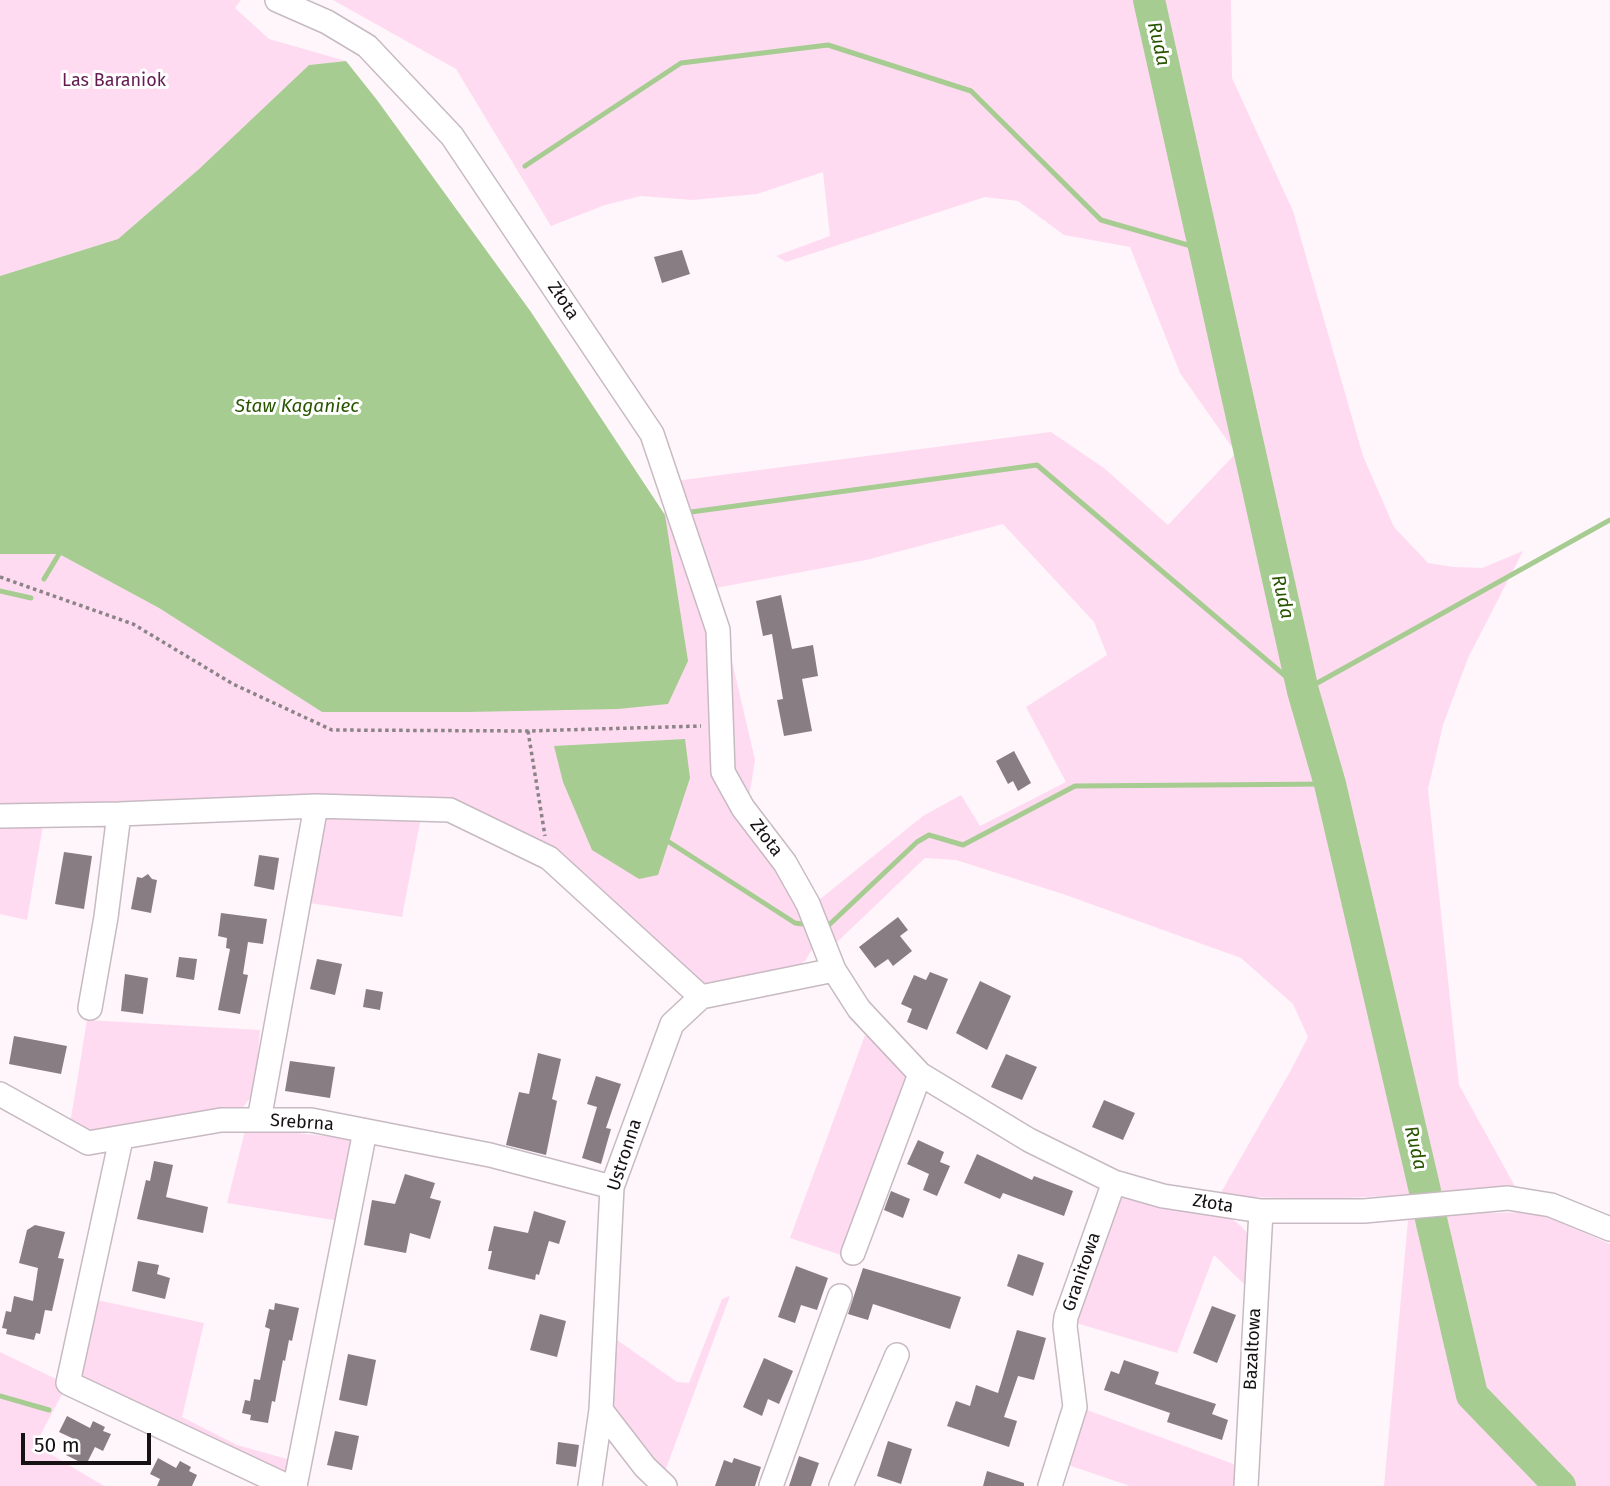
<!DOCTYPE html>
<html>
<head>
<meta charset="utf-8">
<style>
  body { margin:0 }
  #map { position:relative; width:1610px; height:1486px; overflow:hidden; background:#fef6fb; font-family:"Fira Sans",sans-serif }
  canvas { display:block }
  .scale { position:absolute; left:21px; top:1433px; width:130px; height:32px; box-sizing:border-box; border:4px solid #161214; border-top:0; padding-left:9px; font-size:21px; line-height:24px; white-space:nowrap; color:#161214; -webkit-text-stroke:5px #fff; paint-order:stroke }
</style>
</head>
<body>
<div id="map">
<canvas width="1610" height="1486"></canvas>
<div class="scale">50 m</div>
</div>
<script>
const g = document.querySelector('canvas').getContext('2d');
g.lineJoin = 'round';
function paint(path, color) { g.fillStyle = color; g.fill(path, 'evenodd'); }
function trace(path, color, width, dash) { g.strokeStyle = color; g.lineWidth = width; g.lineCap = dash ? 'butt' : 'round'; g.setLineDash(dash || []); g.stroke(path); }
function drawText(font, color, halo, rows, align = 'center') {
  g.font = font + ' "Fira Sans",sans-serif'; g.lineWidth = 6; g.setLineDash([]); g.textBaseline = 'middle'; g.strokeStyle = halo; g.fillStyle = color; for (const [text, x, y, turn = 0] of rows) {
    g.save(); g.translate(x, y); g.rotate((+turn || 0) * Math.PI / 180); g.textAlign = isNaN(turn) ? turn : align; if (halo) g.strokeText(text, 0, 0); g.fillText(text, 0, 0); g.restore();
  }
}
const green = new Path2D(`
  M 0,0 L 241,0 L 235,8 L 269,39 L 346,61 L 309,65 L 199,169 L 118,239 L 0,276 Z
  M 333,0 L 1231,0 L 1232,78 L 1293,211 L 1363,456 L 1394,527 L 1428,563 L 1454,567 L 1482,568 L 1523,551 L 1468,658 L 1443,725 L 1428,789 L 1459,1085 L 1517,1190 L 1321,1199 L 1219,1196 L 1291,1070 L 1308,1037 L 1293,1004 L 1241,958 L 1063,894 L 956,860 L 925,858 L 833,946 L 814,904 L 923,816 L 961,795 L 980,826 L 1066,782 L 1026,707 L 1107,655 L 1094,622 L 1003,524 L 866,560 L 715,588 L 755,760 L 748,804 L 816,943 L 805,961 L 787,972 L 707,987 L 546,843 L 459,804 L 91,809 L 0,804 L 0,554 L 59,554 L 159,608 L 322,712 L 520,711 L 663,516 L 675,481 L 1051,432 L 1104,468 L 1168,525 L 1236,453 L 1180,373 L 1130,247 L 1064,235 L 1018,201 L 985,197 L 786,262 L 776,256 L 830,236 L 823,172 L 757,194 L 692,200 L 641,196 L 605,205 L 551,226 L 456,69 Z
  M 331,814 L 412,818 L 420,822 L 402,917 L 303,902 L 317,827 Z
  M 0,823 L 43,825 L 27,920 L 0,914 Z
  M 87,1020 L 260,1030 L 255,1091 L 239,1113 L 98,1133 L 70,1124 Z
  M 865,1035 L 886,1047 L 912,1074 L 844,1256 L 790,1238 Z
  M 246,1127 L 358,1140 L 340,1221 L 227,1203 Z
  M 1122,1196 C 1153,1201 1241,1204 1250,1240 C 1253,1254 1249,1274 1249,1289 L 1214,1255 L 1177,1353 L 1073,1322 L 1116,1205 Z
  M 1536,1212 L 1610,1244 L 1610,1486 L 1384,1486 L 1408,1220 L 1435,1214 Z
  M 730,1296 L 664,1474 L 608,1402 L 610,1335 L 677,1382 L 689,1383 L 722,1299 Z
  M 92,1299 L 204,1323 L 182,1417 L 237,1445 L 294,1461 L 288,1479 L 73,1376 Z
  M 0,1352 L 54,1378 L 68,1383 L 35,1445 L 104,1486 L 0,1486 Z
  M 1087,1410 L 1236,1465 L 1240,1486 L 1130,1486 L 1068,1465 Z`);
const water = new Path2D(`
  M 346,61 L 377,100 L 531,312 L 665,515 L 688,661 L 668,704 L 618,709 L 468,712 L 322,712 L 159,608 L 59,554 L 0,554 L 0,276 L 118,239 L 199,169 L 309,65 Z
  M 685,739 L 690,778 L 658,875 L 639,879 L 592,850 L 563,782 L 554,746 Z`);
const stream = new Path2D(`
  M 525,166 L 681,63 L 828,45 L 971,91 L 1101,220 L 1205,250
  M 691,512 L 1037,465 L 1303,691 L 1610,520
  M 44,579 L 59,554
  M 0,591 L 31,598
  M 669,842 L 795,923 L 802,924
  M 830,924 L 917,842 L 929,835 L 963,845 L 1075,786 L 1330,784
  M 0,1396 L 49,1410`);
const river = new Path2D(`
  M 1149,0 L 1303,691 L 1330,784 L 1425,1191
  M 1431,1219 L 1472,1395 L 1560,1486`);
const building = new Path2D(`
  M 682,250 L 690,274 L 662,283 L 654,257 Z
  M 781,595 L 792,649 L 813,645 L 818,676 L 802,679 L 812,731 L 784,736 L 777,700 L 783,699 L 772,634 L 763,636 L 756,601 Z
  M 1014,751 L 1031,783 L 1018,791 L 1013,781 L 1008,784 L 996,761 Z
  M 64,852 L 92,856 L 84,909 L 55,904 Z
  M 259,855 L 279,858 L 274,890 L 254,886 Z
  M 148,874 L 152,879 L 157,880 L 151,913 L 131,909 L 137,877 L 142,878 Z
  M 221,913 L 267,919 L 263,944 L 248,942 L 243,974 L 248,975 L 240,1014 L 218,1010 L 230,949 L 226,948 L 227,938 L 218,936 Z
  M 898,917 L 908,930 L 900,936 L 912,951 L 893,966 L 888,959 L 875,968 L 859,947 Z
  M 179,957 L 197,959 L 194,980 L 176,977 Z
  M 317,959 L 342,964 L 335,995 L 310,989 Z
  M 930,972 L 948,979 L 927,1030 L 907,1022 L 912,1009 L 901,1004 L 914,975 L 926,980 Z
  M 125,974 L 148,978 L 143,1014 L 121,1011 Z
  M 980,981 L 1011,996 L 987,1050 L 956,1033 Z
  M 366,989 L 383,992 L 380,1010 L 363,1007 Z
  M 14,1036 L 67,1046 L 61,1074 L 9,1064 Z
  M 538,1053 L 561,1059 L 552,1099 L 557,1101 L 546,1155 L 506,1145 L 519,1092 L 529,1094 Z
  M 1006,1054 L 1037,1067 L 1022,1100 L 991,1087 Z
  M 290,1061 L 335,1067 L 330,1098 L 285,1091 Z
  M 596,1076 L 621,1084 L 606,1128 L 611,1129 L 601,1164 L 582,1158 L 597,1107 L 587,1104 Z
  M 1104,1100 L 1135,1113 L 1123,1140 L 1092,1127 Z
  M 918,1140 L 944,1152 L 940,1162 L 950,1166 L 937,1196 L 923,1190 L 929,1174 L 907,1164 Z
  M 977,1154 L 1032,1180 L 1034,1176 L 1073,1191 L 1064,1216 L 1003,1193 L 1000,1199 L 964,1183 Z
  M 154,1161 L 173,1165 L 166,1197 L 208,1207 L 203,1233 L 137,1219 L 146,1180 L 150,1181 Z
  M 405,1174 L 435,1183 L 430,1198 L 441,1201 L 430,1239 L 410,1233 L 406,1253 L 364,1245 L 372,1200 L 395,1204 Z
  M 891,1191 L 910,1199 L 903,1218 L 884,1210 Z
  M 534,1211 L 566,1221 L 559,1244 L 549,1241 L 539,1275 L 536,1274 L 535,1280 L 488,1269 L 492,1251 L 488,1251 L 494,1226 L 528,1233 Z
  M 35,1225 L 65,1232 L 58,1258 L 64,1259 L 52,1311 L 45,1310 L 40,1334 L 36,1333 L 34,1340 L 6,1334 L 7,1329 L 2,1328 L 6,1311 L 11,1312 L 14,1296 L 33,1301 L 38,1268 L 19,1263 L 27,1230 Z
  M 1018,1254 L 1044,1263 L 1033,1296 L 1007,1286 Z
  M 138,1261 L 159,1265 L 157,1274 L 170,1278 L 165,1299 L 132,1291 Z
  M 796,1266 L 828,1278 L 817,1310 L 801,1305 L 795,1323 L 778,1317 Z
  M 863,1268 L 961,1297 L 950,1329 L 873,1304 L 868,1320 L 848,1314 Z
  M 275,1303 L 299,1308 L 292,1341 L 289,1340 L 285,1361 L 283,1360 L 275,1402 L 272,1401 L 268,1423 L 250,1420 L 251,1415 L 242,1413 L 245,1400 L 250,1401 L 254,1379 L 260,1380 L 270,1329 L 265,1327 L 269,1309 L 274,1310 Z
  M 1212,1306 L 1236,1315 L 1217,1363 L 1193,1353 Z
  M 540,1314 L 566,1321 L 557,1357 L 530,1350 Z
  M 1017,1330 L 1046,1338 L 1034,1380 L 1018,1376 L 1004,1417 L 1017,1421 L 1009,1447 L 947,1426 L 956,1401 L 970,1406 L 976,1385 L 998,1393 Z
  M 348,1354 L 376,1360 L 367,1406 L 339,1400 Z
  M 764,1358 L 793,1371 L 779,1404 L 768,1399 L 762,1416 L 743,1407 Z
  M 1124,1360 L 1159,1372 L 1155,1384 L 1216,1404 L 1212,1414 L 1228,1420 L 1222,1440 L 1167,1422 L 1170,1413 L 1104,1390 L 1111,1371 L 1119,1374 Z
  M 67,1416 L 90,1428 L 93,1421 L 105,1427 L 103,1431 L 111,1434 L 103,1451 L 95,1447 L 86,1465 L 66,1455 L 74,1439 L 59,1432 Z
  M 335,1431 L 359,1436 L 352,1470 L 327,1465 Z
  M 888,1441 L 912,1449 L 901,1484 L 877,1476 Z
  M 558,1442 L 579,1445 L 576,1467 L 556,1464 Z
  M 799,1456 L 819,1463 L 811,1486 L 789,1486 Z
  M 158,1458 L 176,1468 L 180,1461 L 191,1467 L 189,1471 L 197,1475 L 192,1486 L 157,1486 L 160,1479 L 150,1474 Z
  M 734,1458 L 761,1467 L 755,1486 L 715,1486 L 724,1460 L 732,1463 Z
  M 987,1471 L 1024,1483 L 1024,1486 L 983,1486 Z`);
const path = new Path2D(`
  M 0,577 L 133,624 L 233,684 L 332,730 L 528,731 L 701,726
  M 528,731 L 545,836`);
const minor = new Path2D(`
  M 277,0 L 327,22 L 367,46 L 452,136 L 652,434 L 718,630 L 723,772 L 743,808 L 785,863 L 808,904 L 834,970 L 859,1009 L 920,1074 L 1029,1140 L 1114,1182 L 1163,1196 L 1261,1211 L 1364,1211 L 1508,1198 L 1551,1205 L 1610,1229
  M 0,816 L 119,814 L 316,806 L 450,810 L 549,858 L 701,997
  M 90,1008 L 106,917 L 119,814
  M 0,1094 L 88,1143 L 221,1120 L 311,1120 L 490,1155 L 612,1187
  M 259,1120 L 316,806
  M 121,1139 L 68,1383 L 287,1486
  M 853,1253 L 920,1074
  M 295,1486 L 365,1131
  M 590,1486 L 601,1410
  M 665,1486 L 645,1467 L 601,1410 L 612,1187 L 672,1024 L 701,997 L 834,970
  M 771,1486 L 840,1296
  M 841,1486 L 897,1355
  M 1050,1486 L 1075,1407 L 1065,1326 L 1066,1317 L 1114,1182
  M 1246,1486 L 1261,1211`);
const parkNames = [
  ["Las Baraniok",114,81]
];
const streetNames = [
  ["Złota",563,301,56],
  ["Złota",766,838,53],
  ["Srebrna",302,1123,4],
  ["Ustronna",625,1155,-72],
  ["Złota",1213,1204,9],
  ["Granitowa",1082,1272,-71],
  ["Bazaltowa",1253,1349,-87]
];
const waterNames = [
  ["Ruda",1158,44,77],
  ["Staw Kaganiec",297,407],
  ["Ruda",1282,597,77],
  ["Ruda",1415,1148,77]
];
paint(green, '#ffdbf1');
paint(water, '#a6cc92');
trace(stream, '#a6cc92', 5);
trace(river, '#a6cc92', 32);
paint(building, '#897d84');
trace(minor, '#c7bac2', 26);
trace(path, '#8a8487', 3.5, [3.5, 3.5]);
trace(minor, '#fff', 23);
drawText('18px', '#631c50', '#fff', parkNames);
drawText('18px', '#161214', '#fff', streetNames);
drawText('italic 19px', '#295500', '#fff', waterNames);
</script>
</body>
</html>
